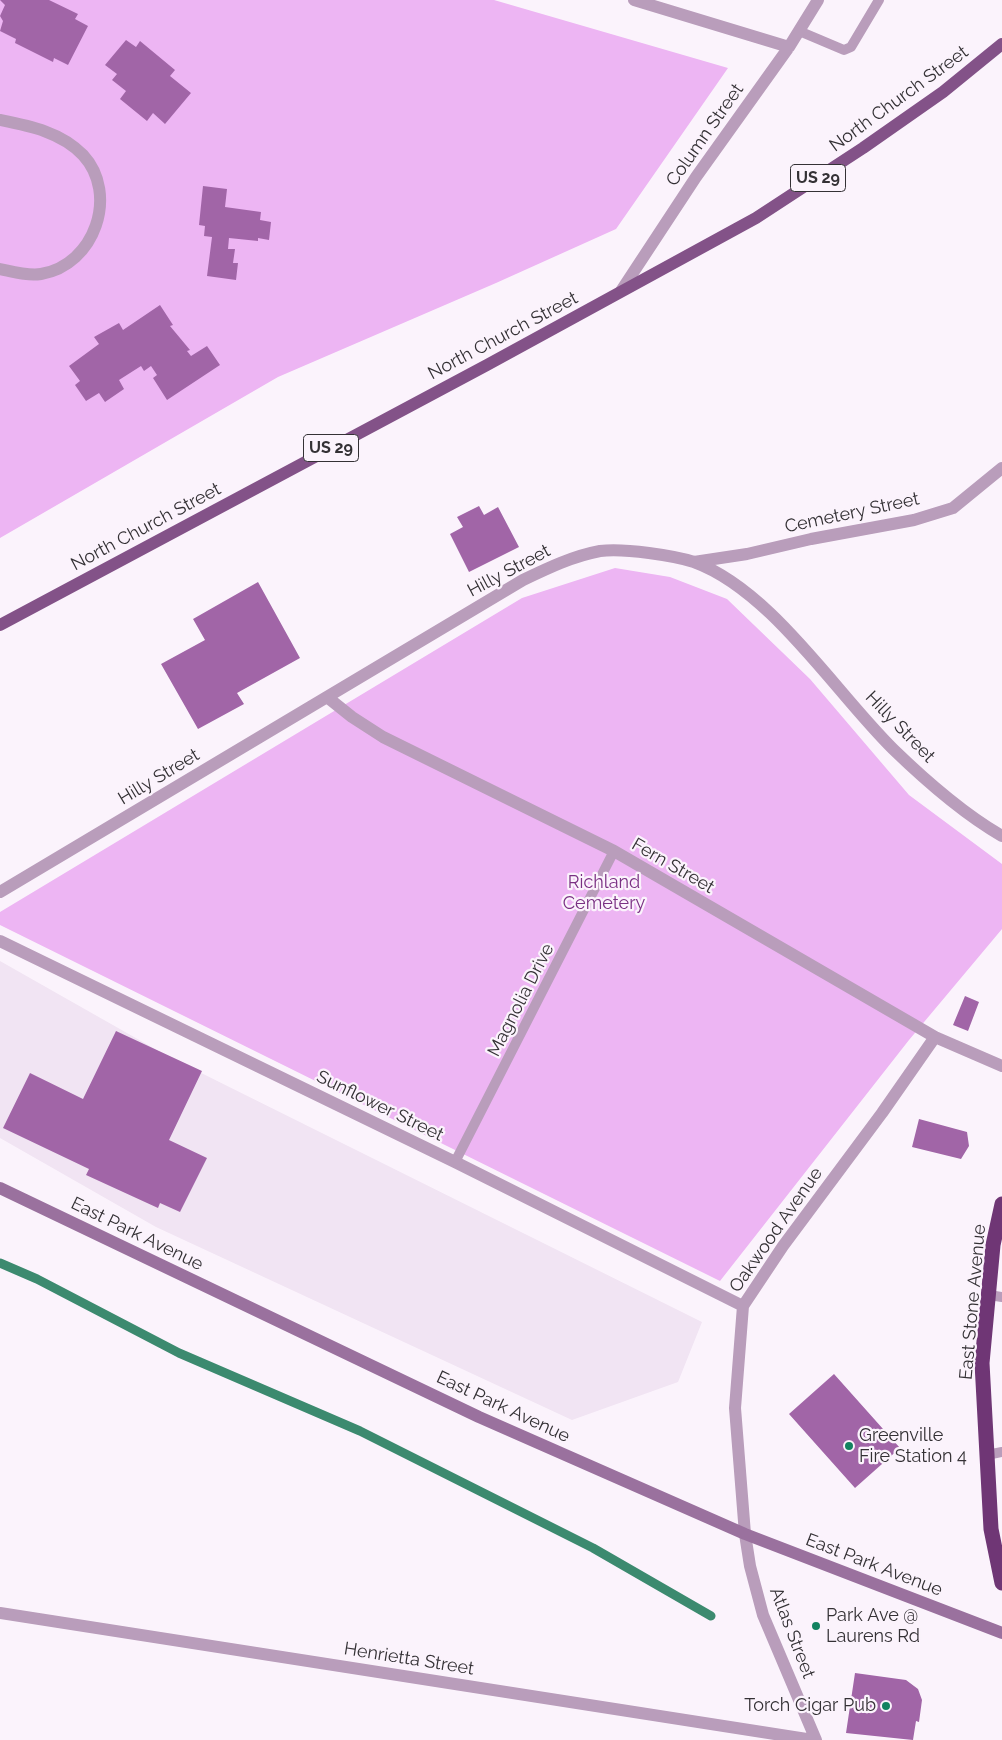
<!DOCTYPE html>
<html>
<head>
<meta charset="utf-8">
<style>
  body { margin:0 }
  canvas { display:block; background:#fbf3fc }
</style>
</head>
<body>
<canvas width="1002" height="1740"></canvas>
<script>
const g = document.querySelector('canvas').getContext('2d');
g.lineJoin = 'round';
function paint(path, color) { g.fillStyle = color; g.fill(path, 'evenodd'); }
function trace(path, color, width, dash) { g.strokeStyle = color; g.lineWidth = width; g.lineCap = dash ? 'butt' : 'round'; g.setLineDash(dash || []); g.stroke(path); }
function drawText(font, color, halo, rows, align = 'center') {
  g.font = font + ' Raleway,sans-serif'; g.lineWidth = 4.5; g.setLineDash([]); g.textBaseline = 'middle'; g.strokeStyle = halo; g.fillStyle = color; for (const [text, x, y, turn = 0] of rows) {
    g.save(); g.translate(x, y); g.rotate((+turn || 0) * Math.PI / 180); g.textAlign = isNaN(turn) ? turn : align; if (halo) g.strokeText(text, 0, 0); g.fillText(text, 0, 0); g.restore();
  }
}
const built = new Path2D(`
  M 0,961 L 171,1058 L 702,1322 L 678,1382 L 572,1420 L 156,1227 L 0,1138 Z`);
const green = new Path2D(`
  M 0,0 L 494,0 L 728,68 L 616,229 L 496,283 L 278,377 L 0,538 Z
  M 615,568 L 670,577 L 727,599 L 810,679 L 909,795 L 1002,864 L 1002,929 L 909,1040 L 720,1281 L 0,925 L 0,912 L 522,598 Z`);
const stream = new Path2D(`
  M 0,1263 L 37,1279 L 179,1353 L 360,1431 L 593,1548 L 711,1616`);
const building = new Path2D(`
  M 0,0 L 49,0 L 78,14 L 75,19 L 88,26 L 68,65 L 54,58 L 53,62 L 15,43 L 16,39 L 0,31 L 3,21 L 0,16 L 5,5 Z
  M 126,40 L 136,47 L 140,41 L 175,70 L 170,76 L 191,93 L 165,124 L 153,113 L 147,121 L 120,99 L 126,91 L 112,80 L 117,74 L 105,65 Z
  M 203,186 L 227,189 L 225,207 L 261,212 L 260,220 L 271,222 L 269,240 L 258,238 L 258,241 L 229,238 L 228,249 L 235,249 L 233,263 L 238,263 L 236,280 L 207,276 L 212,237 L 204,236 L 205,226 L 199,225 Z
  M 160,305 L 173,325 L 170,326 L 190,350 L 187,351 L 191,356 L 207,346 L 220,365 L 167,400 L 153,378 L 157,375 L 151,366 L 144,371 L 141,366 L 119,380 L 124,389 L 105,402 L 99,393 L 86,401 L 75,385 L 80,381 L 69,366 L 99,344 L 94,337 L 119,323 L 123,330 Z
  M 479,506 L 484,515 L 498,507 L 519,547 L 469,572 L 450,534 L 463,527 L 457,517 Z
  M 258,582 L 300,658 L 237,693 L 244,704 L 198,729 L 161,664 L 205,640 L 193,619 Z
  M 965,996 L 979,1002 L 968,1031 L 953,1025 Z
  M 116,1031 L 202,1071 L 169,1140 L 207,1158 L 180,1212 L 160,1203 L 158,1208 L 86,1175 L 89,1169 L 3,1128 L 30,1073 L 83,1099 Z
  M 919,1119 L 967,1132 L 969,1146 L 961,1159 L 912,1147 Z
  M 834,1374 L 900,1448 L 855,1488 L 789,1414 Z
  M 855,1673 L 906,1680 L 918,1689 L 922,1700 L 919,1722 L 916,1721 L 913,1740 L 846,1733 Z`);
const lane = new Path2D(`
  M 799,31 L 844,50 L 851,47 L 879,0
  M 455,1162 L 614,851
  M 989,1295 L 1002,1297
  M 987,1455 L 1002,1452`);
const street = new Path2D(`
  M 634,0 L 789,47
  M 0,120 C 30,126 61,132 83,155 C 119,194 95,265 41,274 C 28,276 14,272 0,269
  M 621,291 L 696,177 L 789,47 L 818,0
  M 694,562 L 747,554 L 811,539 L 914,520 L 953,508 L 1002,468
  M 327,697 L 352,717 L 383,737 L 614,851 L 935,1037 L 1002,1066
  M 0,892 L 523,580 C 548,568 573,556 600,551 C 615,549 634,551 649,553 C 664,555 679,557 694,562 C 771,590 835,692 893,749 C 926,781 962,813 1002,836
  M 0,941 L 455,1162 L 743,1306
  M 0,1613 L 813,1740
  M 816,1740 L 763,1615 L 750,1566 L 745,1534 L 735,1408 L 743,1306 L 783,1246 L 882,1113 L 935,1037`);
const secondary = new Path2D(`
  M 0,1188 L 479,1417 L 745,1534 L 1002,1633`);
const primary = new Path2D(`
  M 0,625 L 487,365 L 756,218 L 863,148 L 943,92 L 1002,44`);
const highway = new Path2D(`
  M 1002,1204 L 993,1245 L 982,1363 L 991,1529 L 1002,1583`);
const markers = [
  [849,1446,5,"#128260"],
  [816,1626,5,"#128260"],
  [886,1706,5,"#128260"]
];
const shields = [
  [818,178,55],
  [331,448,55]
];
const shieldNames = [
  ["US 29",818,178],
  ["US 29",331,448]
];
const streetNames = [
  ["North Church Street",899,99,-36],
  ["Column Street",705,135,-55],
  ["North Church Street",503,336,-28],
  ["Cemetery Street",852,513,-12],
  ["North Church Street",146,527,-28],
  ["Hilly Street",509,571,-28],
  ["Hilly Street",900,727,46],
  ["Hilly Street",159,777,-31],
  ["Fern Street",673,866,30],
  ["Magnolia Drive",521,1000,-63],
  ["Sunflower Street",380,1106,26],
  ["Oakwood Avenue",776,1230,-55],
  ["East Park Avenue",137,1234,26],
  ["East Stone Avenue",973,1302,-85],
  ["East Park Avenue",503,1407,25],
  ["East Park Avenue",874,1565,21],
  ["Atlas Street",792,1633,69],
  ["Henrietta Street",409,1659,9]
];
const parkNames = [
  ["Richland",604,883],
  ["Cemetery",604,904]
];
const poiNames = [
  ["Greenville",859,1436],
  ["Fire Station 4",859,1457],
  ["Park Ave @",826,1616],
  ["Laurens Rd",826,1637],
  ["Torch Cigar Pub",876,1706,"right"]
];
paint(built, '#f1e4f3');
paint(green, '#edb5f3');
trace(stream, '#3c8a6f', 9);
paint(building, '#a165a7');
trace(lane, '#b99dbb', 10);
trace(street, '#b99dbb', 12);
trace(secondary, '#9a719e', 12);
trace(primary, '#835288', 12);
trace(highway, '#6f3675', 15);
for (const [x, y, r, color] of markers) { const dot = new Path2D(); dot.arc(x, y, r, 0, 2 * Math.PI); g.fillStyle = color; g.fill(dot); trace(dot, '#fbf3fc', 2); }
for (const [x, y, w] of shields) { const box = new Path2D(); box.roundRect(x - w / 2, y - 13.5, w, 27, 4); g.fillStyle = '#fbf3fc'; g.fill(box); trace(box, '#343135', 1); }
drawText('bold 16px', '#343135', null, shieldNames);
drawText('18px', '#343135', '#fbf3fc', streetNames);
drawText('18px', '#7a3083', '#fbf3fc', parkNames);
drawText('18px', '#343135', '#fbf3fc', poiNames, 'left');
</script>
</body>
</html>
